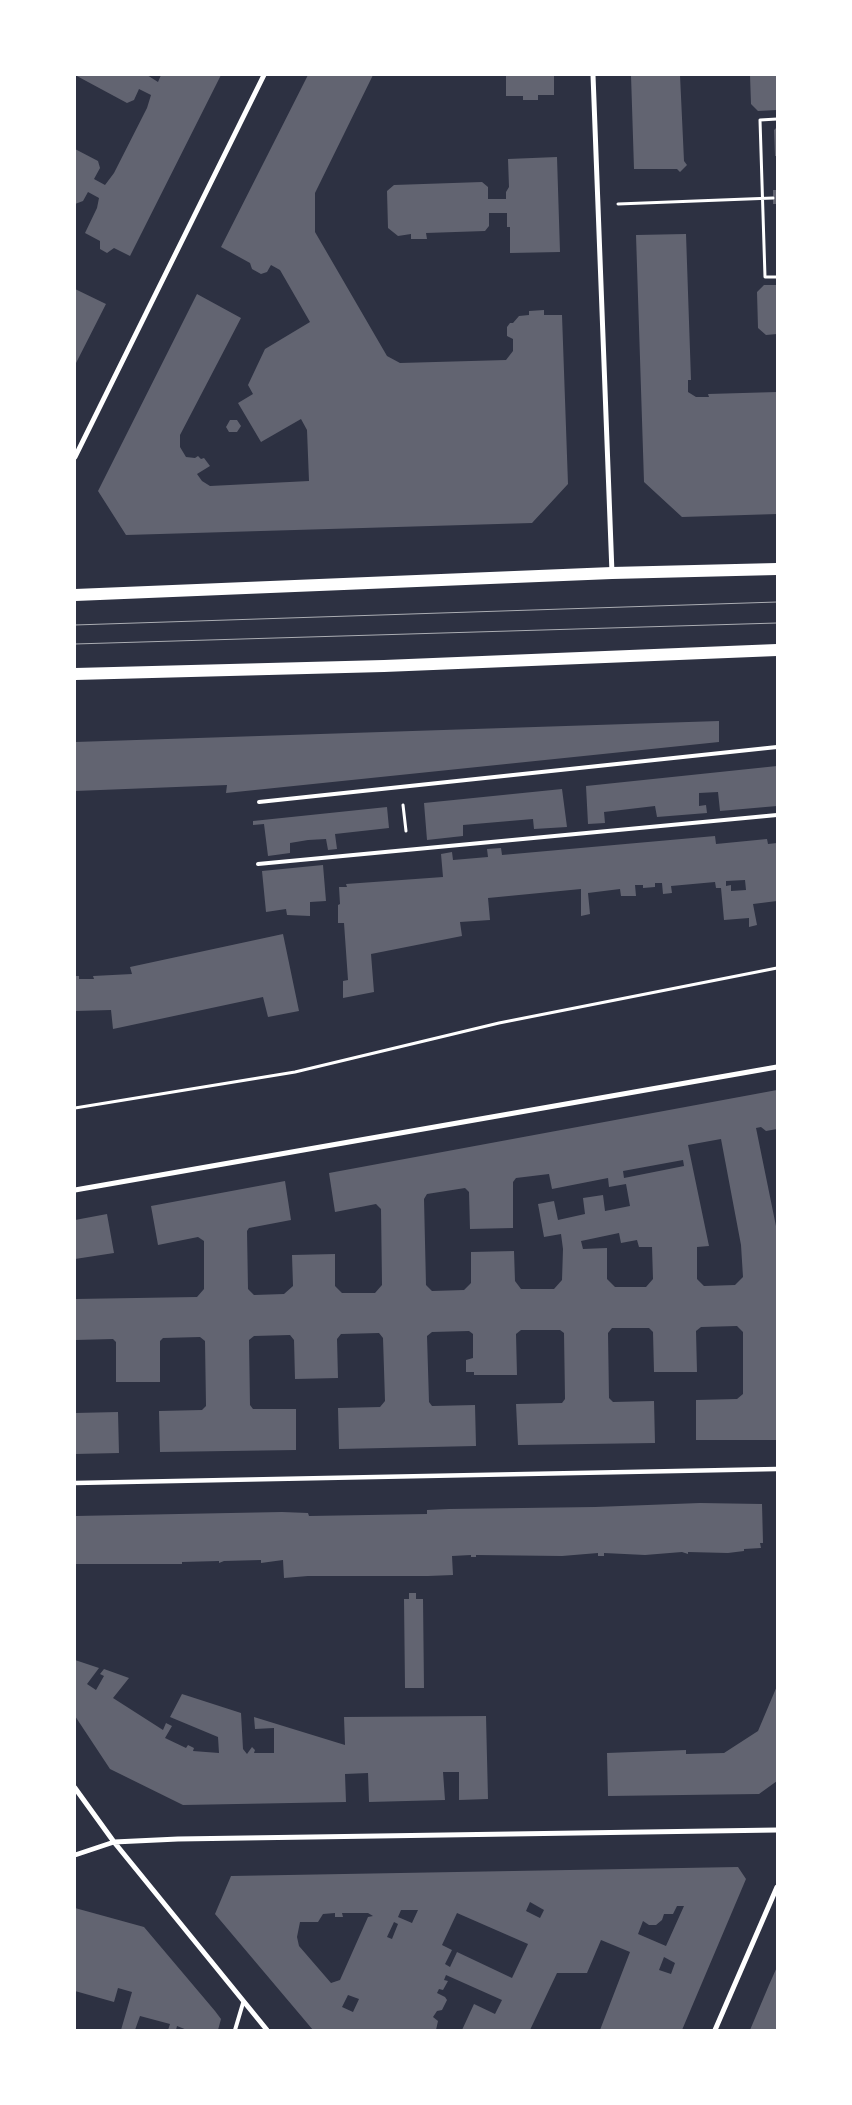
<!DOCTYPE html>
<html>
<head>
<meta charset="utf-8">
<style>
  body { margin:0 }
  #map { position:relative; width:852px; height:2105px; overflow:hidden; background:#2d3142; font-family:"Playfair Display",serif }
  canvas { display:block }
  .frame { position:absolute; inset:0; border:76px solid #fff; pointer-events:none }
</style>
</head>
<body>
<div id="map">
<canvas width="852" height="2105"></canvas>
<div class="frame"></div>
</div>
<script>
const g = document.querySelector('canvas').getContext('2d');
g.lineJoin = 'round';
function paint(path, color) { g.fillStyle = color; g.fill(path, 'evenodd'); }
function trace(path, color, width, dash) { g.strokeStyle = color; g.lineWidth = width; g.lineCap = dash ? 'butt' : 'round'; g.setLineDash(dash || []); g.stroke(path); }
const building = new Path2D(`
  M 75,75 L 147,75 L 158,82 L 161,75 L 221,75 L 130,256 L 114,248 L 107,253 L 100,249 L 100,241 L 85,233 L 97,208 L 99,198 L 88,192 L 83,201 L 75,204 L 75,149 L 98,161 L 100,168 L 94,179 L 105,185 L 114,173 L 147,108 L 151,95 L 139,89 L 134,100 L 127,103 Z
  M 308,75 L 373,75 L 315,193 L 315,232 L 387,356 L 400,363 L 506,360 L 513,351 L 513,339 L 507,336 L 507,327 L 510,323 L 513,323 L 519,316 L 529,315 L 529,311 L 544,310 L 544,315 L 562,315 L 568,484 L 532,523 L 126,535 L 98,491 L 197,294 L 241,318 L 180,435 L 180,447 L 186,457 L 195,458 L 198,456 L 201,459 L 204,458 L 210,466 L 197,474 L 202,481 L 210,486 L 309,481 L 307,430 L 301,419 L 261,442 L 238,403 L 253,394 L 248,385 L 265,349 L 310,322 L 280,270 L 271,265 L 267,272 L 261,274 L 252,269 L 250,263 L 221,247 Z
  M 506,75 L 554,75 L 554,95 L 538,95 L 538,100 L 523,100 L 523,96 L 506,96 Z
  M 631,75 L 680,75 L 684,161 L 687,165 L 680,172 L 677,169 L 634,169 Z
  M 750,75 L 777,75 L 777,110 L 758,111 L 751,104 Z
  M 777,127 L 777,156 L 775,156 L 774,130 Z
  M 557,157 L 560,252 L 510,253 L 510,227 L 507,227 L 507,213 L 489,213 L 489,226 L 485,231 L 426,233 L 427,239 L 411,239 L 411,234 L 398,236 L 388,228 L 387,191 L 394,185 L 482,182 L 488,187 L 488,199 L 506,199 L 506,192 L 509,187 L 508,159 Z
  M 773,190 L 777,190 L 777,204 L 773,204 Z
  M 686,234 L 691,380 L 688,380 L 688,392 L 696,397 L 709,397 L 708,394 L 777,392 L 777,514 L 682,517 L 644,482 L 636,235 Z
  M 764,285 L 777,285 L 777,334 L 766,335 L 758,328 L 757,292 Z
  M 75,289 L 106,304 L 75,365 Z
  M 230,420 L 237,420 L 241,426 L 237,432 L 229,432 L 226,427 Z
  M 719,721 L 719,742 L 226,793 L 227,785 L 75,791 L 75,742 Z
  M 777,766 L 777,806 L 720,811 L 718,792 L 699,793 L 699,806 L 706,805 L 707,813 L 657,817 L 655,806 L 604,812 L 605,823 L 588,824 L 586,786 Z
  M 562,789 L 567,827 L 534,829 L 533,819 L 463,825 L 463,836 L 427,840 L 424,803 Z
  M 387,807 L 389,828 L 335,834 L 337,849 L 328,850 L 326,839 L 308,840 L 290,843 L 290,853 L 268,856 L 264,824 L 253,825 L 253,821 Z
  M 715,836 L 716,844 L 767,839 L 768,844 L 777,843 L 777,901 L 753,904 L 757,925 L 749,927 L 749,918 L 724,920 L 721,888 L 716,888 L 715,882 L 671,886 L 672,893 L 663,894 L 662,883 L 655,883 L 655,887 L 643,888 L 643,885 L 635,885 L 636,896 L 621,896 L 620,889 L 588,893 L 590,914 L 581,916 L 581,889 L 488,898 L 490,920 L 460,922 L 462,936 L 371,954 L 374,992 L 343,998 L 343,981 L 348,980 L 344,923 L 338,923 L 338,905 L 340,904 L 339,887 L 347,887 L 346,884 L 443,877 L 441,854 L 452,852 L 453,860 L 488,857 L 487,849 L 501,848 L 502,855 ZM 745,880 L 746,890 L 731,891 L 731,885 L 726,886 L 726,881 Z
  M 323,865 L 326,901 L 310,902 L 310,916 L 287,915 L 286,909 L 266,912 L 262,871 Z
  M 283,934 L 299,1011 L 268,1017 L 263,997 L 113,1029 L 111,1010 L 75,1011 L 75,976 L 79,976 L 79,979 L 94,979 L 93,976 L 132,974 L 130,967 Z
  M 777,1090 L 777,1129 L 766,1131 L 761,1127 L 756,1128 L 777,1231 L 777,1440 L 696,1440 L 696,1400 L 737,1399 L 743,1394 L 743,1332 L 737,1326 L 701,1327 L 696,1331 L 697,1372 L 654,1372 L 653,1332 L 649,1328 L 612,1328 L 608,1333 L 609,1398 L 613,1402 L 654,1401 L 655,1443 L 518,1445 L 516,1404 L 562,1403 L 565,1399 L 564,1333 L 560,1330 L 521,1330 L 516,1334 L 517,1375 L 474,1375 L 474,1372 L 466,1372 L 466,1360 L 473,1358 L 473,1334 L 469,1331 L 432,1332 L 427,1336 L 429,1402 L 432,1406 L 475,1405 L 476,1446 L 339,1449 L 338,1408 L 380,1407 L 385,1401 L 383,1338 L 379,1333 L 341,1334 L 337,1339 L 338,1378 L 295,1379 L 294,1340 L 290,1335 L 254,1336 L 249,1340 L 250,1405 L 253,1409 L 296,1409 L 296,1450 L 160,1452 L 159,1411 L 202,1410 L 206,1406 L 205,1341 L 200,1337 L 163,1338 L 160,1341 L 160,1382 L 116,1382 L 116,1342 L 113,1339 L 75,1340 L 75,1299 L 197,1297 L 204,1289 L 204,1241 L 198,1237 L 158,1245 L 151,1206 L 285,1181 L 291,1220 L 249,1228 L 247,1231 L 248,1289 L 254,1295 L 284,1294 L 293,1286 L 292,1255 L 335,1254 L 335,1286 L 342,1293 L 375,1293 L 382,1285 L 381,1209 L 376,1204 L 335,1212 L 329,1173 ZM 721,1139 L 741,1245 L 743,1277 L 735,1285 L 704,1286 L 697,1279 L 697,1247 L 709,1246 L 688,1145 ZM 683,1160 L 684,1166 L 624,1178 L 623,1171 ZM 549,1174 L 552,1189 L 608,1178 L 609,1187 L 626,1184 L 630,1206 L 605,1211 L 603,1195 L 583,1198 L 585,1214 L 558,1220 L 554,1201 L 538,1204 L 544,1237 L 561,1234 L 563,1249 L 562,1280 L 554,1289 L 521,1289 L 515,1281 L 514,1251 L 471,1252 L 471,1283 L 464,1290 L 432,1291 L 426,1285 L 424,1199 L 427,1194 L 465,1188 L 469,1192 L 470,1229 L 513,1228 L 513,1182 L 516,1178 ZM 619,1233 L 621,1243 L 637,1240 L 639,1247 L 652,1247 L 653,1279 L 646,1287 L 615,1287 L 607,1279 L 607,1248 L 583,1249 L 581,1241 Z
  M 107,1214 L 114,1253 L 75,1259 L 75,1220 Z
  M 118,1412 L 119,1453 L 75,1454 L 75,1413 Z
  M 700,1503 L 762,1504 L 763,1543 L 760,1543 L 761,1548 L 744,1549 L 744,1551 L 728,1553 L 688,1552 L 688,1554 L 682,1552 L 645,1555 L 604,1553 L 604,1556 L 598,1556 L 598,1553 L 562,1556 L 476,1555 L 476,1557 L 471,1557 L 471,1555 L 452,1556 L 453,1575 L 428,1576 L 308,1576 L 284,1578 L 283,1560 L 261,1563 L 261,1560 L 224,1561 L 219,1563 L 219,1561 L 182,1562 L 182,1564 L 75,1564 L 75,1516 L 282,1512 L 308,1513 L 309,1516 L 427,1514 L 427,1510 L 449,1509 L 595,1507 Z
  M 409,1593 L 416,1593 L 416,1599 L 423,1599 L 424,1688 L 405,1688 L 404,1599 L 409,1599 Z
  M 75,1660 L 99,1668 L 87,1684 L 96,1690 L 104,1676 L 100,1674 L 104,1669 L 129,1678 L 113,1698 L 163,1730 L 166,1723 L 172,1726 L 165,1738 L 186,1748 L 188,1745 L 194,1748 L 193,1751 L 219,1753 L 218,1737 L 170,1717 L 182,1694 L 241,1713 L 243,1749 L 247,1754 L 252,1747 L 255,1750 L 254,1753 L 274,1753 L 274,1728 L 255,1729 L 254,1717 L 345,1745 L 344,1717 L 486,1716 L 488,1799 L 459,1800 L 459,1772 L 443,1772 L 445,1800 L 369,1802 L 368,1773 L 345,1774 L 346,1802 L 183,1805 L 110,1769 L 75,1716 Z
  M 777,1686 L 777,1781 L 759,1794 L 608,1796 L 607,1753 L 686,1750 L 686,1754 L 724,1753 L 758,1731 Z
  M 738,1867 L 746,1879 L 682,2030 L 600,2030 L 630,1952 L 601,1940 L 587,1973 L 557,1973 L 530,2030 L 462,2030 L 474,2004 L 495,2014 L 502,2000 L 446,1975 L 444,1980 L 448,1981 L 443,1990 L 439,1989 L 437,1993 L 445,1997 L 447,2000 L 442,2010 L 437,2011 L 433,2017 L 438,2021 L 436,2030 L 313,2030 L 215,1914 L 231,1876 ZM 530,1902 L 544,1910 L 540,1918 L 526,1911 ZM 677,1906 L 684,1906 L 666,1946 L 638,1934 L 643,1921 L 649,1925 L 656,1925 L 662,1920 L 664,1914 L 673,1914 ZM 401,1910 L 418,1910 L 412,1923 L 398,1917 ZM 335,1913 L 335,1917 L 343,1917 L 342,1913 L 368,1913 L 373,1916 L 368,1917 L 340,1980 L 331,1983 L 299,1946 L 297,1937 L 300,1922 L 318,1922 L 323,1914 ZM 457,1913 L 528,1944 L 512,1978 L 457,1952 L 450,1967 L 445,1964 L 452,1950 L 442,1945 ZM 394,1922 L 398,1924 L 392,1939 L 387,1937 ZM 664,1957 L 675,1963 L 671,1974 L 659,1970 ZM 348,1995 L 359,1999 L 353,2012 L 342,2007 Z
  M 75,1908 L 144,1927 L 215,2011 L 221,2019 L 218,2030 L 187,2030 L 177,2026 L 176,2030 L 168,2030 L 170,2024 L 140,2016 L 135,2030 L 121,2030 L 132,1992 L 118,1988 L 114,2002 L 75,1991 Z
  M 777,1967 L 777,2030 L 750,2030 L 769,1985 Z`);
const path = new Path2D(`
  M 777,119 L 760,120 L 765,277 L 777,277
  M 618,204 L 773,198
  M 403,805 L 406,831
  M 75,1108 L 295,1072 L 499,1023 L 777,968`);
const service = new Path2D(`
  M 259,802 L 777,747
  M 258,864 L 777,815
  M 235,2030 L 243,2003`);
const pedestrian = new Path2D(`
  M 75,1483 L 777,1469
  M 75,1855 L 114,1842`);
const minor = new Path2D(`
  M 593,75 L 612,573
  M 75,457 L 264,75
  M 75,1190 L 777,1067
  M 75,1788 L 114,1842 L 267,2030
  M 114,1842 L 178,1839 L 777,1830
  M 715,2030 L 777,1887`);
const primary = new Path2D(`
  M 75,595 L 612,573 L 777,569
  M 75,674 L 384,666 L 777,650`);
const tram = new Path2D(`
  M 75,625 L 777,602
  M 75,644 L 777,623`);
paint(building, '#626471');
trace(path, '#fff', 3);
trace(service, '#fff', 4);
trace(pedestrian, '#fff', 4.5);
trace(minor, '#fff', 5);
trace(primary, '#fff', 12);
trace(tram, '#abadb3', 1);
</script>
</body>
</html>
